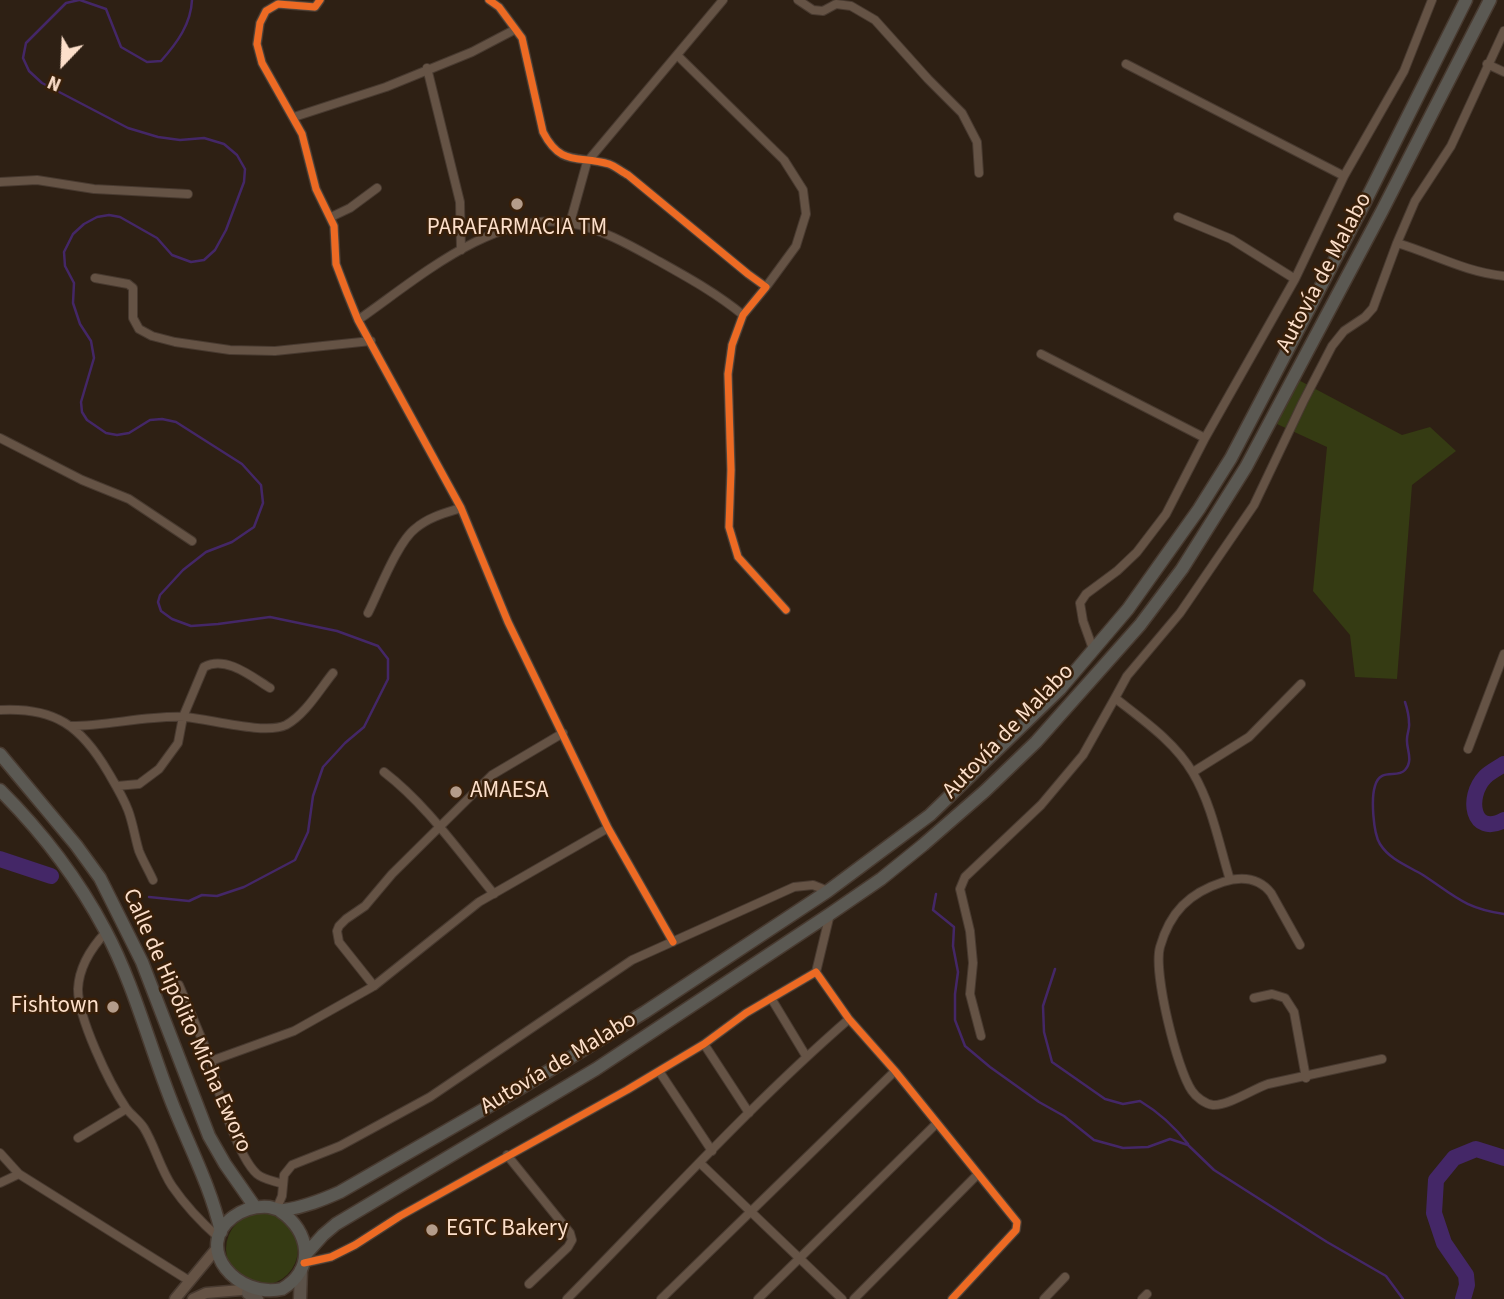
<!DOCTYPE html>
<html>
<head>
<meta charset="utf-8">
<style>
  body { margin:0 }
  #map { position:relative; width:1504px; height:1299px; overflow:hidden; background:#2e2014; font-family:"Source Sans 3",sans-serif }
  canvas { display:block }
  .north { position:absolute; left:28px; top:28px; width:70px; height:70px; -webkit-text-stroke:5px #381f09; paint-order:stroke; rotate:203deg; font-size:19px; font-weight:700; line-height:28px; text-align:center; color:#fcdfca }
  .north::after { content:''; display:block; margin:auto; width:24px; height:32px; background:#fcdfca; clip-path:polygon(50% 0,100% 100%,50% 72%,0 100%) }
</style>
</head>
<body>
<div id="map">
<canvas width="1504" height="1299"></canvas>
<div class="north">N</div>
</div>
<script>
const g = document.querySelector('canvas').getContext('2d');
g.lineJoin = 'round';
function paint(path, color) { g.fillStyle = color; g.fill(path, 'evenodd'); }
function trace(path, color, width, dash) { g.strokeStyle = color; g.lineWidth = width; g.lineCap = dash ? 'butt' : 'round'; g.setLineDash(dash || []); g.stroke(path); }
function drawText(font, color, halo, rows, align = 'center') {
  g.font = font + ' "Source Sans 3",sans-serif'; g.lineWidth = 5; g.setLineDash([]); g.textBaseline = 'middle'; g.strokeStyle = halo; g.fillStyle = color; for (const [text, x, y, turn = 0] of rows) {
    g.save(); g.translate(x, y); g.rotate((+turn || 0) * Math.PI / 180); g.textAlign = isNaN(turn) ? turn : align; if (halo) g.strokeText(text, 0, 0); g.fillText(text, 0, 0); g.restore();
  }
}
const green = new Path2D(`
  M 1291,376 L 1402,435 L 1430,427 L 1456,451 L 1412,485 L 1397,679 L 1355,677 L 1350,635 L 1313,591 L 1327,447 L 1266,419 Z
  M226 1249a36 36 0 1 1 72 0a36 36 0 1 1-72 0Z`);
const stream = new Path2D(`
  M 79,0 L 66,3 L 26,43 L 23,58 L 29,71 L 42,83 L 128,128 L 158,137 L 180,140 L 204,138 L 224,144 L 237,155 L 245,169 L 244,182 L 226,230 L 215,250 L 204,260 L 191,262 L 172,255 L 157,238 L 120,217 L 109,215 L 97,217 L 84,224 L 73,234 L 64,252 L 65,266 L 74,283 L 73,303 L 80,324 L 91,341 L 94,358 L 81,402 L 82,412 L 87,420 L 106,433 L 117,435 L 129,433 L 150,420 L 162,419 L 176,422 L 242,464 L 261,485 L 263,503 L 254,527 L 232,542 L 206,552 L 183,570 L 160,595 L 158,602 L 161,611 L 172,619 L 191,626 L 218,624 L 270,617 L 337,631 L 378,646 L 388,659 L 388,679 L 364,727 L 345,743 L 323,767 L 313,796 L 308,832 L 295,860 L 244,887 L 217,896 L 202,895 L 189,901 L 149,897
  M 80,0 L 106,9 L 121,47 L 147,62 L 161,61 C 177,43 191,24 192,0
  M 1405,702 C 1407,708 1409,716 1409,723 C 1410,728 1407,733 1407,739 C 1406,749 1414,760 1405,770 C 1397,779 1380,767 1375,786 C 1371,798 1373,833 1380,844 C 1390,860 1408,866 1423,875 C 1455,896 1464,908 1504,914
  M 936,894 L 933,910 L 954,927 L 953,946 L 958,972 L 955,994 L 955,1020 L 965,1046 L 990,1067 L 1039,1102 L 1064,1116 L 1094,1140 L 1123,1148 L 1148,1147 L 1170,1139 L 1188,1145 L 1214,1170 L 1327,1242 L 1386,1276 L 1403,1299
  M 1055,969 L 1043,1006 L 1044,1032 L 1052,1062 L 1105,1099 L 1123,1104 L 1140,1101 C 1160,1113 1174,1126 1188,1144`);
const river = new Path2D(`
  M 1504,764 C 1498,768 1490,772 1485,777 C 1466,797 1472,837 1504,820
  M 0,859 L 51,876
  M 1463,1299 L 1467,1285 L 1466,1275 L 1444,1243 L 1434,1213 L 1436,1180 L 1454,1158 L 1476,1149 L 1504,1158`);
const minor = new Path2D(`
  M 320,0 L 315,7 L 278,4 L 266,11 L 260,23 L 257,44 L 262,63 L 302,134 L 316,189 L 334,226 L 336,264 L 347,293 L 358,320 L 461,508 L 508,622 L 608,828 L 673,942
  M 489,0 L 499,7 L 522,38 L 543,132 C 561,167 578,155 609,164 C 615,166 622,172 628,175 L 748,274 L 766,287 L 743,315 L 732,345 L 728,374 L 731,470 L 729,527 L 738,557 L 786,610
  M 798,0 L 813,10 L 823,11 L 836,4 L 851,6 L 875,20 L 928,79 L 962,113 L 977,142 L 979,173
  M 1504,31 L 1451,146 L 1415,201 L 1397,243 C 1434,254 1465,272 1504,276
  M 678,56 L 784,160 L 803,190 L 806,214 L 796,246 L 766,287
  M 1126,64 L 1344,176
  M 1487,64 L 1504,72
  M 427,68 L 460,202 L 461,250
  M 294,117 L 386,87 L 472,52 L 514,30
  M 0,182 L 37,180 L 94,189 L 188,194
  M 331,217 L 350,208 L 377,188
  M 1178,217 L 1231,239 L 1295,279
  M 570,223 L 587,162 L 723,0
  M 95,278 L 128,284 L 133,288 L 133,318 L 139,329 L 152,336 L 175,342 L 230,350 L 275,351 L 371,341
  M 358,320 C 416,280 494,210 570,223 C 599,228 628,244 653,258 C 685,276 715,292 743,315
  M 1041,354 L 1205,438
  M 0,438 L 82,480 L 129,499 L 192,541
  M 368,613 C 379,591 398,541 416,528 C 429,517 445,513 461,508
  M 1093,649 L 1083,621 L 1080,603 L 1086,594 L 1117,571 L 1137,552 L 1166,514 L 1205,438 L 1295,279 L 1344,176 L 1404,71 L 1432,0
  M 0,710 C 55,707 81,726 108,772 C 115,784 123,797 128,810 C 133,823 135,838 139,851 C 143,861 149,871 153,880
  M 71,726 C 109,726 147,715 185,717 C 210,719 265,735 286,725 C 305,715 320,689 333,673
  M 1468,749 L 1504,654
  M 384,772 C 427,805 459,852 494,894
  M 1193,772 L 1249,737 L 1301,684
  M 117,786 L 139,784 L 159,769 L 178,743 L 183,717 L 204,667 C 226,655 252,677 270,688
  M 1230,880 C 1219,844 1212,805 1193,773 C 1175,742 1143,720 1115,698 L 1127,676 L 1180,613 L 1254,505 L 1303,402 L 1332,346 L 1344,331 L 1365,317 L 1373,308 L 1397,243
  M 106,932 C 92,947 79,967 78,989 C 78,1018 109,1083 126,1108 C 131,1115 139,1120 144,1128 C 155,1146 160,1168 172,1186 C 185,1205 202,1223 219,1238
  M 1300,945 L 1271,893 C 1259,878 1242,876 1223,882 C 1189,893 1170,912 1160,947 C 1153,972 1177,1070 1192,1091 C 1196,1097 1205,1104 1213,1105 C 1228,1106 1253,1089 1268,1084 L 1382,1059
  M 816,972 L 830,914
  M 179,985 L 211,1061
  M 374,986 L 339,942 L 337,931 L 339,926 L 346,919 L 365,906 L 392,874 L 492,775 L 563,733
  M 771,998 L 806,1056
  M 1254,998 L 1272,994 L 1285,998 L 1294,1012 L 1306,1078
  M 981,1036 L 970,994 L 973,963 L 970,931 L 960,889 L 965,877 L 1041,805 L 1083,755 L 1115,698
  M 704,1044 L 749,1113
  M 659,1071 L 712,1151
  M 78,1138 L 126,1109
  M 0,1153 L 19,1174 L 188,1280
  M 507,1155 L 570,1233 L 572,1240 L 568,1247 L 529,1284
  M 700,1163 L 842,1299
  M 0,1183 L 19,1174
  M 283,1184 C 275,1181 264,1180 257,1174 C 238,1157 216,1088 211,1061 L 294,1031 L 374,986 L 479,902 L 608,828
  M 276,1210 L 282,1196 L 284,1175 L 292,1165 L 340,1146 L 430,1097 L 632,960 L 794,887 L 813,885 L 828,891
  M 304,1263 L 331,1257 L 355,1245 L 400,1216 L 627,1090 L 704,1044 L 746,1013 L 816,972 L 849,1019 L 895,1071 L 1017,1222 L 1016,1230 L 952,1299
  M 567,1299 C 660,1205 749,1106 849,1019
  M 661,1299 L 895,1071
  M 758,1299 L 937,1123
  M 854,1299 L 977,1175
  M 1044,1299 L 1065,1277
  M 1142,1299 L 1147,1294`);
const tertiary = new Path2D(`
  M 175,1299 L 217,1248
  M 193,1299 L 206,1293 L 241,1290`);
const secondary = new Path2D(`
  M 248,1293 L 257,1299
  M 300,1299 L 301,1270`);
const primary = new Path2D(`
  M 0,754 L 76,845 L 100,878 L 142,962 L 209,1136 L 225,1164 L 255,1207
  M 0,790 C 41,831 78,879 105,930 C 135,986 150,1049 174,1108 C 191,1150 211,1188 221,1232
  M 280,1211 C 310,1231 316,1269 282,1289 C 238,1299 192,1248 233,1217 C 244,1209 256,1206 269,1207 C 275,1208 278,1211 284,1210 C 305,1207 322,1200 340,1192 L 519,1089 L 645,1012 L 828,891 L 930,815 L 1060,689 L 1128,609 L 1199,509 L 1231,458 L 1365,202 L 1466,0
  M 305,1255 L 323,1235 L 336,1224 L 596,1069 L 830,914 L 881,879 L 923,845 L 985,791 L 1036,742 L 1140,625 L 1182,569 L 1246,467 L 1382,211 L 1490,0`);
const cycleway = new Path2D(`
  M 320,0 L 315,7 L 278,4 L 266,11 L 260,23 L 257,44 L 262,63 L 302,134 L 316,189 L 334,226 L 336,264 L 347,293 L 358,320 L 461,508 L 508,622 L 608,828 L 673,942
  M 489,0 L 499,7 L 522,38 L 543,132 C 561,167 578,155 609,164 C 615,166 622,172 628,175 L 748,274 L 766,287 L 743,315 L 732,345 L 728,374 L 731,470 L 729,527 L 738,557 L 786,610
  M 304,1263 L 331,1257 L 355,1245 L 400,1216 L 627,1090 L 704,1044 L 746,1013 L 816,972 L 849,1019 L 895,1071 L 1017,1222 L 1016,1230 L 952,1299`);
const markers = [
  [517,204,7,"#b49c8a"],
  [456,792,7,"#b49c8a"],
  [113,1007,7,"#b49c8a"],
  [432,1230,7,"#b49c8a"]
];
const poiNames = [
  ["PARAFARMACIA TM",517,229,"center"],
  ["AMAESA",470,792],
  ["Fishtown",99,1007,"right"],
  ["EGTC Bakery",446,1230]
];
const streetNames = [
  ["Autovía de Malabo",1325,273,-62],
  ["Autovía de Malabo",1009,732,-46],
  ["Calle de Hipólito Micha Eworo",186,1021,66],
  ["Autovía de Malabo",559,1064,-31]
];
paint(green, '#353b13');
trace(stream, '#442767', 2.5);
trace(river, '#442767', 16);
trace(minor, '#483a30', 10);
trace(tertiary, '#483a30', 13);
trace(secondary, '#483a30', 15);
trace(primary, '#483a30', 15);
trace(minor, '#655345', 8);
trace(tertiary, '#655345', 10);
trace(secondary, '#5c5249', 12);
trace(primary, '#5b5953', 12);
trace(cycleway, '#ed6a23', 7);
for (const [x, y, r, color] of markers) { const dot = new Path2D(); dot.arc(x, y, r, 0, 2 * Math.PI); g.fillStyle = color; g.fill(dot); trace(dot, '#381f09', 2.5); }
drawText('23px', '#fcdfca', '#381f09', poiNames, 'left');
drawText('23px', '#fcdfca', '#381f09', streetNames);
</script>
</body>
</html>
